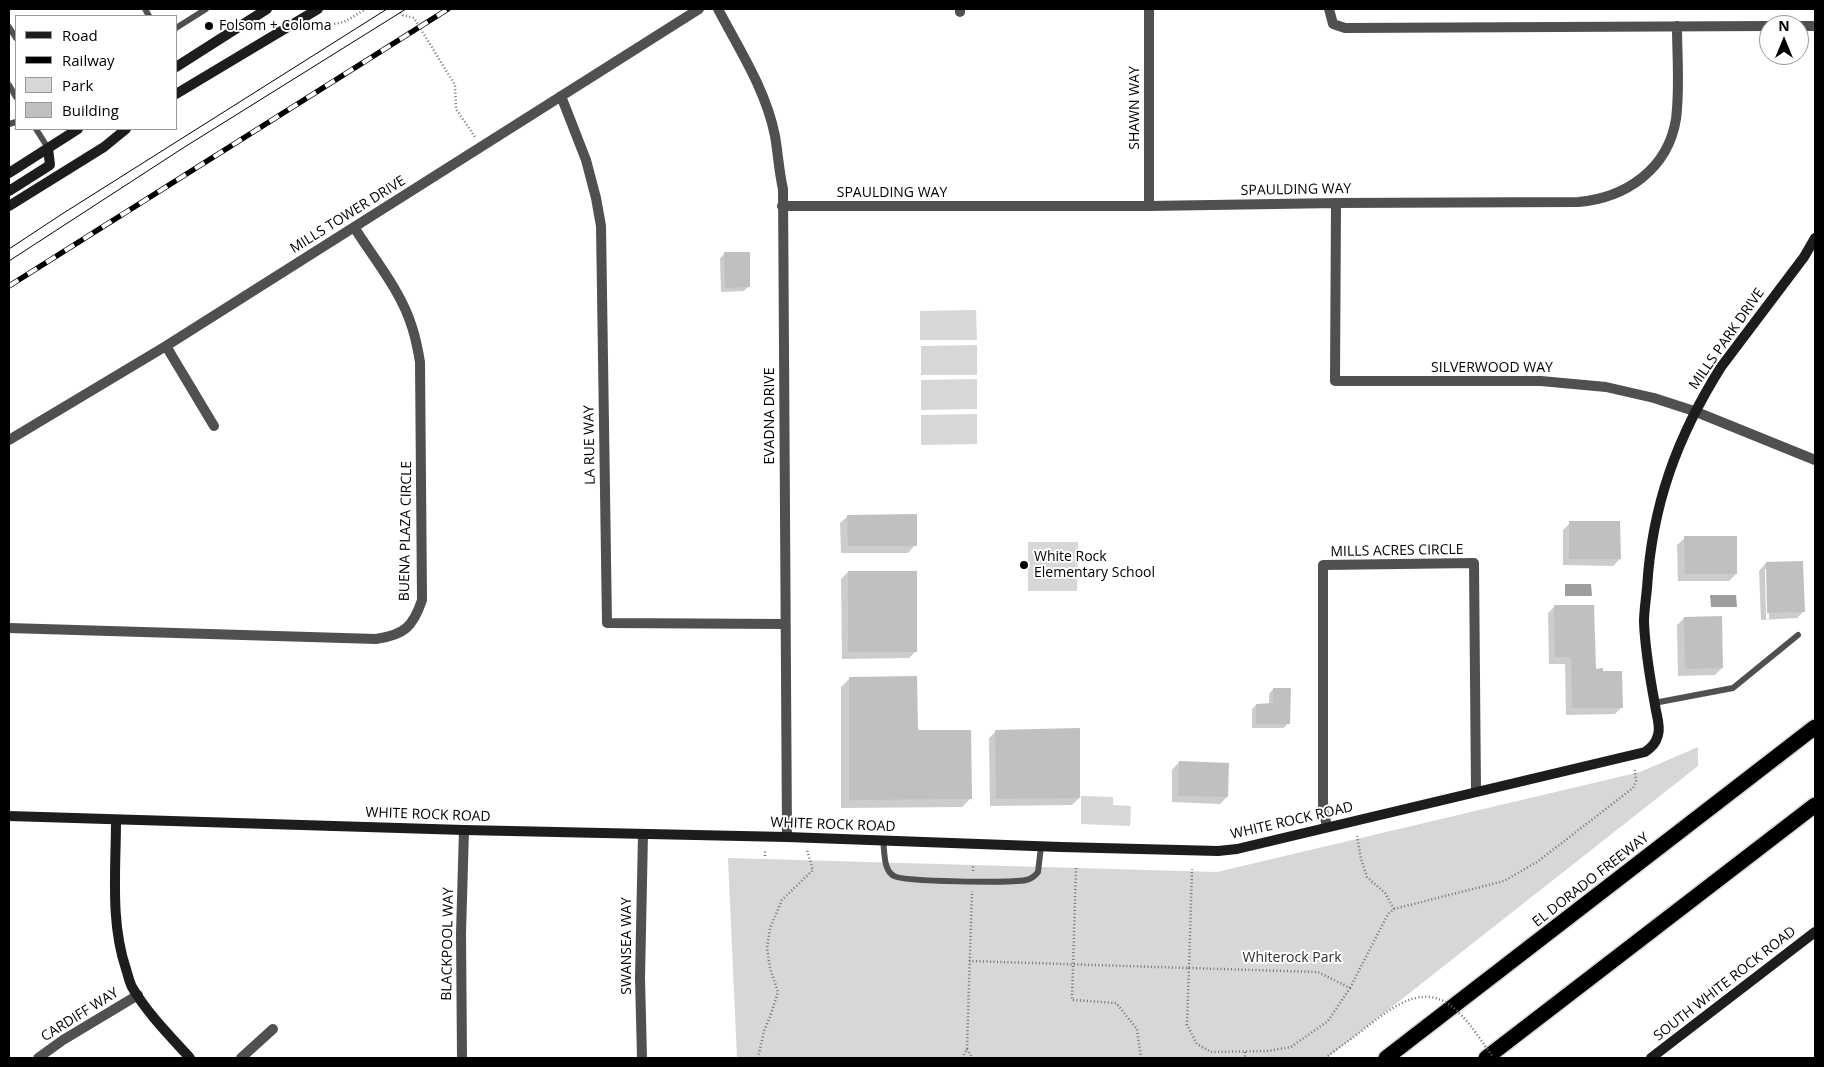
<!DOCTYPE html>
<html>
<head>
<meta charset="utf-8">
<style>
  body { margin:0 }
  #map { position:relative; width:1824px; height:1067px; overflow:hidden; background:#fff; font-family:"Open Sans",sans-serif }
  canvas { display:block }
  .frame { position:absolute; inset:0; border:10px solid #000; pointer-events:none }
  .legend { position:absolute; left:15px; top:15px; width:162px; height:115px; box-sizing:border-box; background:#fff; border:1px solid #999; margin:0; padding:6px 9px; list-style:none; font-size:15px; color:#000 }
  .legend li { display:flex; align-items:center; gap:10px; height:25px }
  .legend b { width:25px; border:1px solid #999 }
  .north { position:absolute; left:1759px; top:15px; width:50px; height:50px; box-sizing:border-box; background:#fff; border:1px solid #999; border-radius:50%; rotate:0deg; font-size:14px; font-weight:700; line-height:20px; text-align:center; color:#000 }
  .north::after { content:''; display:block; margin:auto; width:18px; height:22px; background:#000; clip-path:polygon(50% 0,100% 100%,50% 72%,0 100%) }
</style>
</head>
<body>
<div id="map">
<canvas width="1824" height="1067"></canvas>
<div class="frame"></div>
<ul class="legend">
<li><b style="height:6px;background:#1d1d1d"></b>Road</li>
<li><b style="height:6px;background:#000"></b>Railway</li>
<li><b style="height:14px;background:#d7d7d7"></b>Park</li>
<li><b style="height:14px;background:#c0c0c0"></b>Building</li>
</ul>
<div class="north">N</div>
</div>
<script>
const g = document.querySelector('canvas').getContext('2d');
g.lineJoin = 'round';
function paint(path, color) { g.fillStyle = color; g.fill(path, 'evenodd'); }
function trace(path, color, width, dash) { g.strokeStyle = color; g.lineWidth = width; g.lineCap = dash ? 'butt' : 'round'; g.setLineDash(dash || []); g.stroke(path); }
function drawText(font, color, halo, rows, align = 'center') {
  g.font = font + ' "Open Sans",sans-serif'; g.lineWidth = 4; g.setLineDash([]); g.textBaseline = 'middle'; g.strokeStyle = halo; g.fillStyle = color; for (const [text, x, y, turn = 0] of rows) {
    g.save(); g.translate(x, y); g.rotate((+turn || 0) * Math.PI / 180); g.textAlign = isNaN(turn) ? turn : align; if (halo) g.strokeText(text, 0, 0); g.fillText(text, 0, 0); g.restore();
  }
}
const green = new Path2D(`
  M 976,310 L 977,340 L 920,340 L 920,311 Z
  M 977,345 L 977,375 L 921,375 L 921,346 Z
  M 977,379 L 977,409 L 921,410 L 921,380 Z
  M 977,414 L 977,444 L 921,445 L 921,415 Z
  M 1028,542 L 1078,542 L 1077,591 L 1028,591 Z
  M 1698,747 L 1698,766 L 1327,1058 L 737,1058 L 728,858 L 1217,872 L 1640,772 Z
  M 1081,796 L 1113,797 L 1113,805 L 1131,806 L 1130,826 L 1081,824 Z`);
const water = new Path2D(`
  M 1565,584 L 1591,584 L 1592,596 L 1565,596 Z
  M 1710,595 L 1736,595 L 1737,607 L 1711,607 Z`);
const shadow = new Path2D(`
  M 725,253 L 748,287 L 744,291 L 721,292 L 720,258 Z
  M 848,516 L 915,545 L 908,553 L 841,553 L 840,523 Z
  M 1570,523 L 1620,559 L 1613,566 L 1563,565 L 1563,530 Z
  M 1685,538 L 1736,574 L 1729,581 L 1678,581 L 1677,545 Z
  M 1766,563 L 1804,611 L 1797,618 L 1761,620 L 1759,571 ZM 1765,569 L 1767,569 L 1769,619 L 1766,619 Z
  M 848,572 L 916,651 L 909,658 L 842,659 L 841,579 Z
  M 1555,606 L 1594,670 L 1622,707 L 1615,714 L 1566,715 L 1565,664 L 1549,664 L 1548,613 Z
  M 1684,618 L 1722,668 L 1715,675 L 1678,676 L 1677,625 Z
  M 849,679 L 917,732 L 970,799 L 962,807 L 841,808 L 841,687 Z
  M 1273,689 L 1288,723 L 1284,728 L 1252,728 L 1252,709 L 1256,705 L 1269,705 L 1269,694 Z
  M 996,731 L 1079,798 L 1072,805 L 990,806 L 989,738 Z
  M 1179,762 L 1227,797 L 1220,804 L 1172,802 L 1172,770 Z`);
const building = new Path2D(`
  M 724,252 L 750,252 L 750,287 L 725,288 Z
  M 917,514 L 917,546 L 848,546 L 847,515 Z
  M 1569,521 L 1620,521 L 1621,559 L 1569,559 Z
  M 1684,536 L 1737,536 L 1737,574 L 1685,574 Z
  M 1803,561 L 1805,612 L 1767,613 L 1766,562 Z
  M 848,571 L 917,571 L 917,652 L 848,652 Z
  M 1554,605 L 1594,605 L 1596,669 L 1603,668 L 1603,671 L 1622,671 L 1623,708 L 1572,708 L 1571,657 L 1555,657 Z
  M 1722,616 L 1723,668 L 1685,669 L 1684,617 Z
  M 917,676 L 918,730 L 971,730 L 972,799 L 849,800 L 849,677 Z
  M 1273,688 L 1291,688 L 1290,724 L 1256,724 L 1256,704 L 1273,703 Z
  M 1080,728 L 1080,798 L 996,799 L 995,730 Z
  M 1179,761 L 1229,763 L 1228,797 L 1178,796 Z`);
const path = new Path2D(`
  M 401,9 L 400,12 L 403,15 L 414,18 L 455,85 L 456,109 L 475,137
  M 324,26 L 344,22 L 366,9
  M 765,856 L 765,849
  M 1076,868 L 1072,1000 L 1116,1003 L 1137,1029 L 1141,1058
  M 973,871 L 973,864
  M 1394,909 L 1504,881 L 1537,862 L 1633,788 L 1636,781 L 1635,770
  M 969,961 L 1189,968 L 1192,869
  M 1189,968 L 1318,972 L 1350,988 L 1328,1021 L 1291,1047 L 1267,1051 L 1211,1052 L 1197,1044 L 1187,1025 Z
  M 1350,988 L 1388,914 L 1394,909 L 1385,893 L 1367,877 L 1361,859 L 1357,836
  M 967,1049 L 972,1058
  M 1245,1052 L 1245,1058
  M 758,1058 L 764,1031 L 770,1017 L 778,992 L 770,968 L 767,948 L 770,928 L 782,900 L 813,870 L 807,850
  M 962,1058 L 967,1049 L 972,891`);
const lane = new Path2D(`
  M 145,9 L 149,16
  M 9,27 L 16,38
  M 176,28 L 206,9
  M 9,85 L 16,97
  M 9,124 L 16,122
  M 36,129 L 48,148
  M 1654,703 L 1733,688 L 1798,635
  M 883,841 C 885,852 883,870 894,876 C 904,882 1012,883 1026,880 C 1031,879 1035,876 1038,872 L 1041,847`);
const street = new Path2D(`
  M 718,9 C 739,49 766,90 775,136 C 778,153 779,172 783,189 L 787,837
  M 960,9 L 960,12
  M 1329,9 L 1333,24 L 1345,28 L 1769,26
  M 1799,26 L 1815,26
  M 561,96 L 586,160 L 596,198 L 601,226 L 607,623 L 785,624
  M 1336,203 L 1335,381 L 1541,381 L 1606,387 L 1654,398 L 1694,411 L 1815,460
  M 782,206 L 1149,206 L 1336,203 L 1578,202 C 1626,198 1668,169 1676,119 C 1680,88 1677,56 1677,26
  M 1149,206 L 1149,9
  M 166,346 L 214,426
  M 9,440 L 166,346 L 699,9
  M 9,628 L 376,639 C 404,635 413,627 422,600 L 420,362 C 418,350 416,339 412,327 C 401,291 374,259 354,227
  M 1327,826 L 1323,810 L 1323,565 L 1474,563 L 1476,792
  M 38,1058 L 63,1040 L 138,995
  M 241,1058 L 273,1029
  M 462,1058 L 461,933 L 464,830
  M 642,1058 L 640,978 L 643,834`);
const secondary = new Path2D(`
  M 176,67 L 267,9
  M 176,94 L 318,9
  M 9,173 L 78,129
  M 9,191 L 50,165 L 48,148
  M 9,206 L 104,147 L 126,129
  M 9,816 L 464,830 L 787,837 L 1061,847 L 1218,851 L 1237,849 L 1645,752 C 1652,747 1656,743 1658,735 C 1661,726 1656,714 1655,705 C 1650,678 1645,649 1644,622 C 1644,611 1646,599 1647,588 C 1652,505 1677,437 1721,367 L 1804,257 L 1815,238
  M 116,820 C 116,869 110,922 126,969 C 128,975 129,981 132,987 C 147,1013 170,1036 190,1058
  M 1651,1058 L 1815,932`);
const highway = new Path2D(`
  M 1386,1058 L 1815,727
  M 1486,1058 L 1815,805`);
const tram = new Path2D(`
  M 9,249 L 62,214 L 387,9
  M 9,261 L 183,148 L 406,9`);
const rail = new Path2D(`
  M 9,286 L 448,9`);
const pathBridge = new Path2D(`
  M 1325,1058 C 1340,1047 1354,1037 1368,1026 C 1394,1006 1425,981 1456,1010 C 1471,1023 1482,1043 1494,1058`);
const markers = [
  [209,26,5,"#000"],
  [1024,565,5,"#000"]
];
const poiNames = [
  ["Folsom + Coloma",219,26],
  ["White Rock",1034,557],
  ["Elementary School",1034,573]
];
const streetNames = [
  ["SHAWN WAY",1135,108,-90],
  ["SPAULDING WAY",1296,190,-1],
  ["SPAULDING WAY",892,193],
  ["MILLS TOWER DRIVE",348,215,-32],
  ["MILLS PARK DRIVE",1727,339,-55],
  ["SILVERWOOD WAY",1492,368],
  ["EVADNA DRIVE",770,416,-90],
  ["LA RUE WAY",590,445,-91],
  ["BUENA PLAZA CIRCLE",406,531,-89],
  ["MILLS ACRES CIRCLE",1397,551,-1],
  ["WHITE ROCK ROAD",428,815,2],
  ["WHITE ROCK ROAD",1292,821,-13],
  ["WHITE ROCK ROAD",833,825,2],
  ["EL DORADO FREEWAY",1591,880,-38],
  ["BLACKPOOL WAY",448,944,-89],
  ["SWANSEA WAY",627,946,-90],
  ["SOUTH WHITE ROCK ROAD",1725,984,-38],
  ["CARDIFF WAY",80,1015,-32]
];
const parkNames = [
  ["Whiterock Park",1292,958]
];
paint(green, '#d7d7d7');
paint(water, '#9e9e9e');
paint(shadow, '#0003');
paint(building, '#c0c0c0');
trace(highway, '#dbdbdb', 18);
trace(path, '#727272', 2.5, [1, 2.5]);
trace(lane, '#505050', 6);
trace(street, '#505050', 10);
trace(secondary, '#1d1d1d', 10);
trace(highway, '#000', 15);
trace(tram, '#000', 1);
trace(rail, '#000', 5.5);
trace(rail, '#fff', 4, [11]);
trace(pathBridge, '#727272', 2.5, [1, 2.5]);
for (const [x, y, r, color] of markers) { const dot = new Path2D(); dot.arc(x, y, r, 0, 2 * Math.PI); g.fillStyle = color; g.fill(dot); trace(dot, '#fff', 2); }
drawText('14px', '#000', '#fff', poiNames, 'left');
drawText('14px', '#000', '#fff', streetNames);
drawText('14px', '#2e2e2e', '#fff', parkNames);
</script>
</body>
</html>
